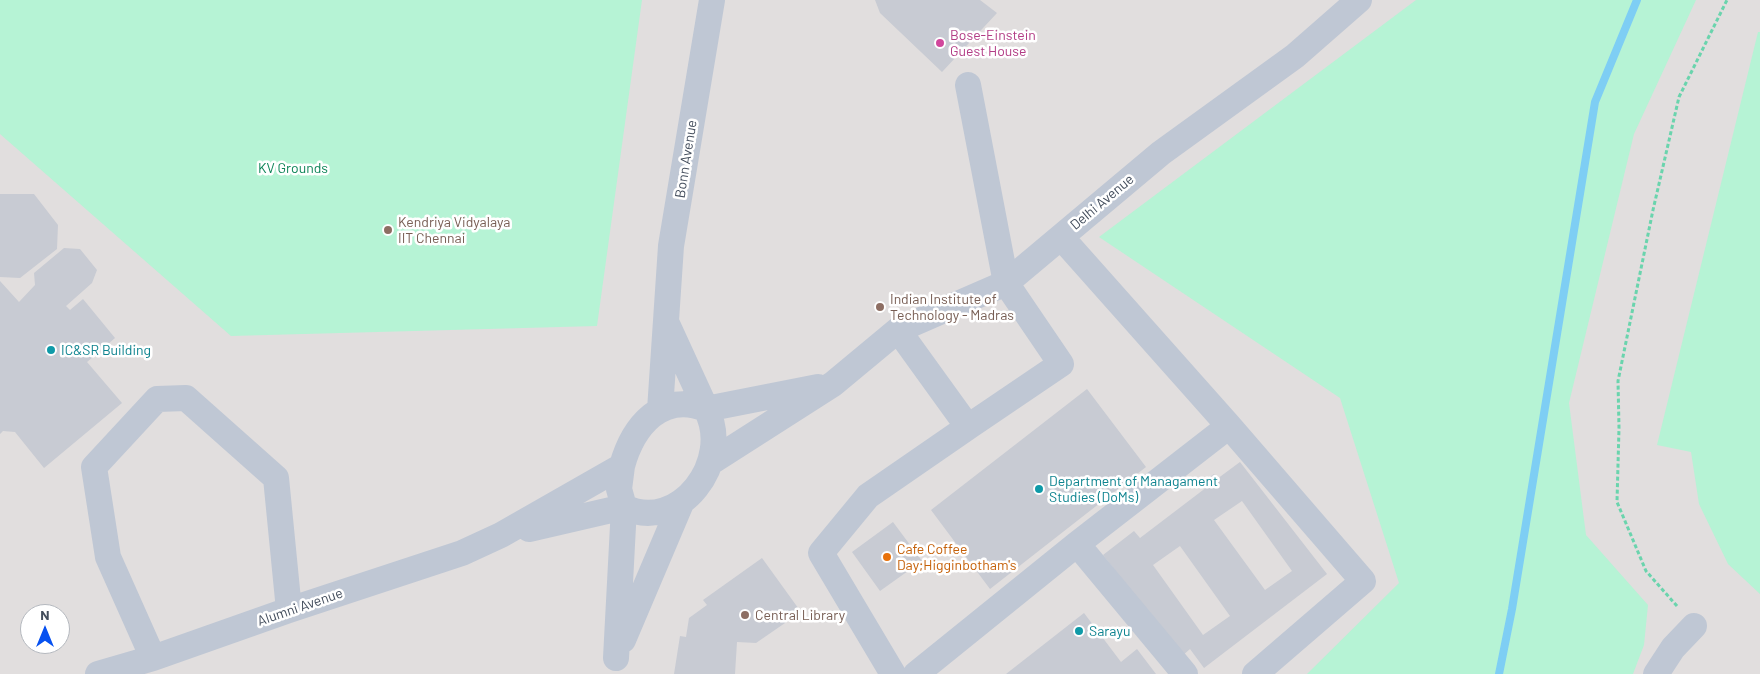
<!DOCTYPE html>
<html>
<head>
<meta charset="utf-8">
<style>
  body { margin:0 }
  #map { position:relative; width:1760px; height:674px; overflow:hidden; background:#f0eded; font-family:Barlow,sans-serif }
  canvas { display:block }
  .north { position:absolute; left:20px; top:604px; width:50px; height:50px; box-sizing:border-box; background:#fff; border:1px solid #b4b8be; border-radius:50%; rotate:0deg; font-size:14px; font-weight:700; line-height:20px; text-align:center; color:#434d5c }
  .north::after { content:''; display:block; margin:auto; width:18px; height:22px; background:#0751f0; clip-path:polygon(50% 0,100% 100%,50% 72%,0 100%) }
</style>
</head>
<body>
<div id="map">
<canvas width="1760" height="674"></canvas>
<div class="north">N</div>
</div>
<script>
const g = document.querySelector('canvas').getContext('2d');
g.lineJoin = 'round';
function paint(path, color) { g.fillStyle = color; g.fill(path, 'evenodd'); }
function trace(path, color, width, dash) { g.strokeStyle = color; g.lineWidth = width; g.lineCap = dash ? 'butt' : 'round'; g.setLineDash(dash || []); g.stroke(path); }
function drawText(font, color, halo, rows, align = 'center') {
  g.font = font + ' Barlow,sans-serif'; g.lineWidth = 5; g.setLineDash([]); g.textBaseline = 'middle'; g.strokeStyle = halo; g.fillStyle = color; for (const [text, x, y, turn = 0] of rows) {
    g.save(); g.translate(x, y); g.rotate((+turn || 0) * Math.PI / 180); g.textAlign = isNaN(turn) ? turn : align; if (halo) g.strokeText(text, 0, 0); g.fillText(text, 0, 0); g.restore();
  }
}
const education = new Path2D(`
  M 0,0 L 1760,0 L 1760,674 L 0,674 ZM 30,614 L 60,614 L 60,644 L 30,644 Z`);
const green = new Path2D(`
  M 0,0 L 642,0 L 597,326 L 231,336 L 0,134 Z
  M 1416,0 L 1696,0 L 1634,134 L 1569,403 L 1586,535 L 1648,605 L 1644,645 L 1633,674 L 1307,674 L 1399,583 L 1340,398 L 1099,237 Z
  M 1758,32 L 1760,32 L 1760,594 L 1728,564 L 1699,504 L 1691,452 L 1657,445 Z`);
const stream = new Path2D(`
  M 1499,674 L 1512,609 L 1595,102 L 1637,0`);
const building = new Path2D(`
  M 875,0 L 980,0 L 997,13 L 942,72 L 880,13 Z
  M 0,194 L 34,194 L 58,225 L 57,249 L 20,278 L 0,277 Z
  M 64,248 L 80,249 L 97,270 L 92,283 L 66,306 L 70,310 L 83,299 L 115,338 L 87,362 L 122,403 L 44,468 L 15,432 L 3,431 L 0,434 L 0,281 L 19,302 L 35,285 L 34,273 Z
  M 1087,389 L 1146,467 L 990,589 L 931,510 Z
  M 1240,462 L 1327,574 L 1204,668 L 1190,649 L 1182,656 L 1103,555 L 1134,531 L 1140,538 L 1207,487 L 1203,482 L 1214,474 L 1217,479 ZM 1242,501 L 1292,571 L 1265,590 L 1214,520 ZM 1180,546 L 1230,616 L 1203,635 L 1153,565 Z
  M 893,522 L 922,561 L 880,591 L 852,552 Z
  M 762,558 L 801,612 L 756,643 L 737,642 L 735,674 L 674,674 L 680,636 L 686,637 L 689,618 L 707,605 L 703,600 Z
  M 1084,613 L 1121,662 L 1137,649 L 1156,674 L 1006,674 Z`);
const path = new Path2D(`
  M 1677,606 L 1646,571 L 1617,502 L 1619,428 L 1618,381 L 1653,210 L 1679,97 L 1727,0`);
const minor = new Path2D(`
  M 1061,237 L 1229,426 L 1363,581 L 1255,674
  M 667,324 L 706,409 L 818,387
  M 898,330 L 968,427 L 1061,364 L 1006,283 L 968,85
  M 660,410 L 671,246 L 712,0
  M 711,462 L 833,384 L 898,330 L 1006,283 L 1161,153 L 1295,56 L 1359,0
  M 529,529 L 624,507 L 616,658
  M 1077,544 L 1185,674
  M 623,640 L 682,501
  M 153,658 L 108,557 L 94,467 L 157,399 L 186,398 L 276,478 L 289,610
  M 98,674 L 153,658 L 289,610 L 462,553 L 501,535 L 622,466 C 633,426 662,391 706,409 C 734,461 679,534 624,507 L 619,489 L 622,466
  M 893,674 L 821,553 L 868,496 L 968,427
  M 916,674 L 1077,544 L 1229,426
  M 1656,674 L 1673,648 L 1694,626`);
const markers = [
  [940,43,5,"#d1479c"],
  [388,230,5,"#8d6e63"],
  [880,307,5,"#8d6e63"],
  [51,350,5,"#0f9aa8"],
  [1039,489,5,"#0f9aa8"],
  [887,557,5,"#e8710a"],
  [745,615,5,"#8d6e63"],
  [1079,631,5,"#0f9aa8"]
];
const hotelNames = [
  ["Bose-Einstein",950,35],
  ["Guest House",950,51]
];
const streetNames = [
  ["Bonn Avenue",686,159,-81],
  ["Delhi Avenue",1102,202,-40],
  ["Alumni Avenue",300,607,-19]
];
const parkNames = [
  ["KV Grounds",293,168]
];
const educationNames = [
  ["Kendriya Vidyalaya",398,222],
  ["IIT Chennai",398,238],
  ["Indian Institute of",890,299],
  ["Technology - Madras",890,315],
  ["Central Library",755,615]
];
const cultureNames = [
  ["IC&SR Building",61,350],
  ["Department of Managament",1049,481],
  ["Studies (DoMs)",1049,497],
  ["Sarayu",1089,631]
];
const foodNames = [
  ["Cafe Coffee",897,549],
  ["Day;Higginbotham's",897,565]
];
paint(education, '#e1dede');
paint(green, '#b6f3d5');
trace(stream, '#7ecef4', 8);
paint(building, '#c8cbd3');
trace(path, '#6ad4ad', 3, [4, 2.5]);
trace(minor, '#bfc7d4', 26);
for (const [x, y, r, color] of markers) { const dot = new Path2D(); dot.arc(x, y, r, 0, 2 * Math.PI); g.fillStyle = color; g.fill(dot); trace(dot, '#fff', 2); }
drawText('14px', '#b23c85', '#fff', hotelNames, 'left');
drawText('14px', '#434d5c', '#fff', streetNames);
drawText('14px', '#0d8457', '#fff', parkNames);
drawText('14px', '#785e54', '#fff', educationNames, 'left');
drawText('14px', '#0d838f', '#fff', cultureNames, 'left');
drawText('14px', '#c56008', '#fff', foodNames, 'left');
</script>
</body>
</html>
